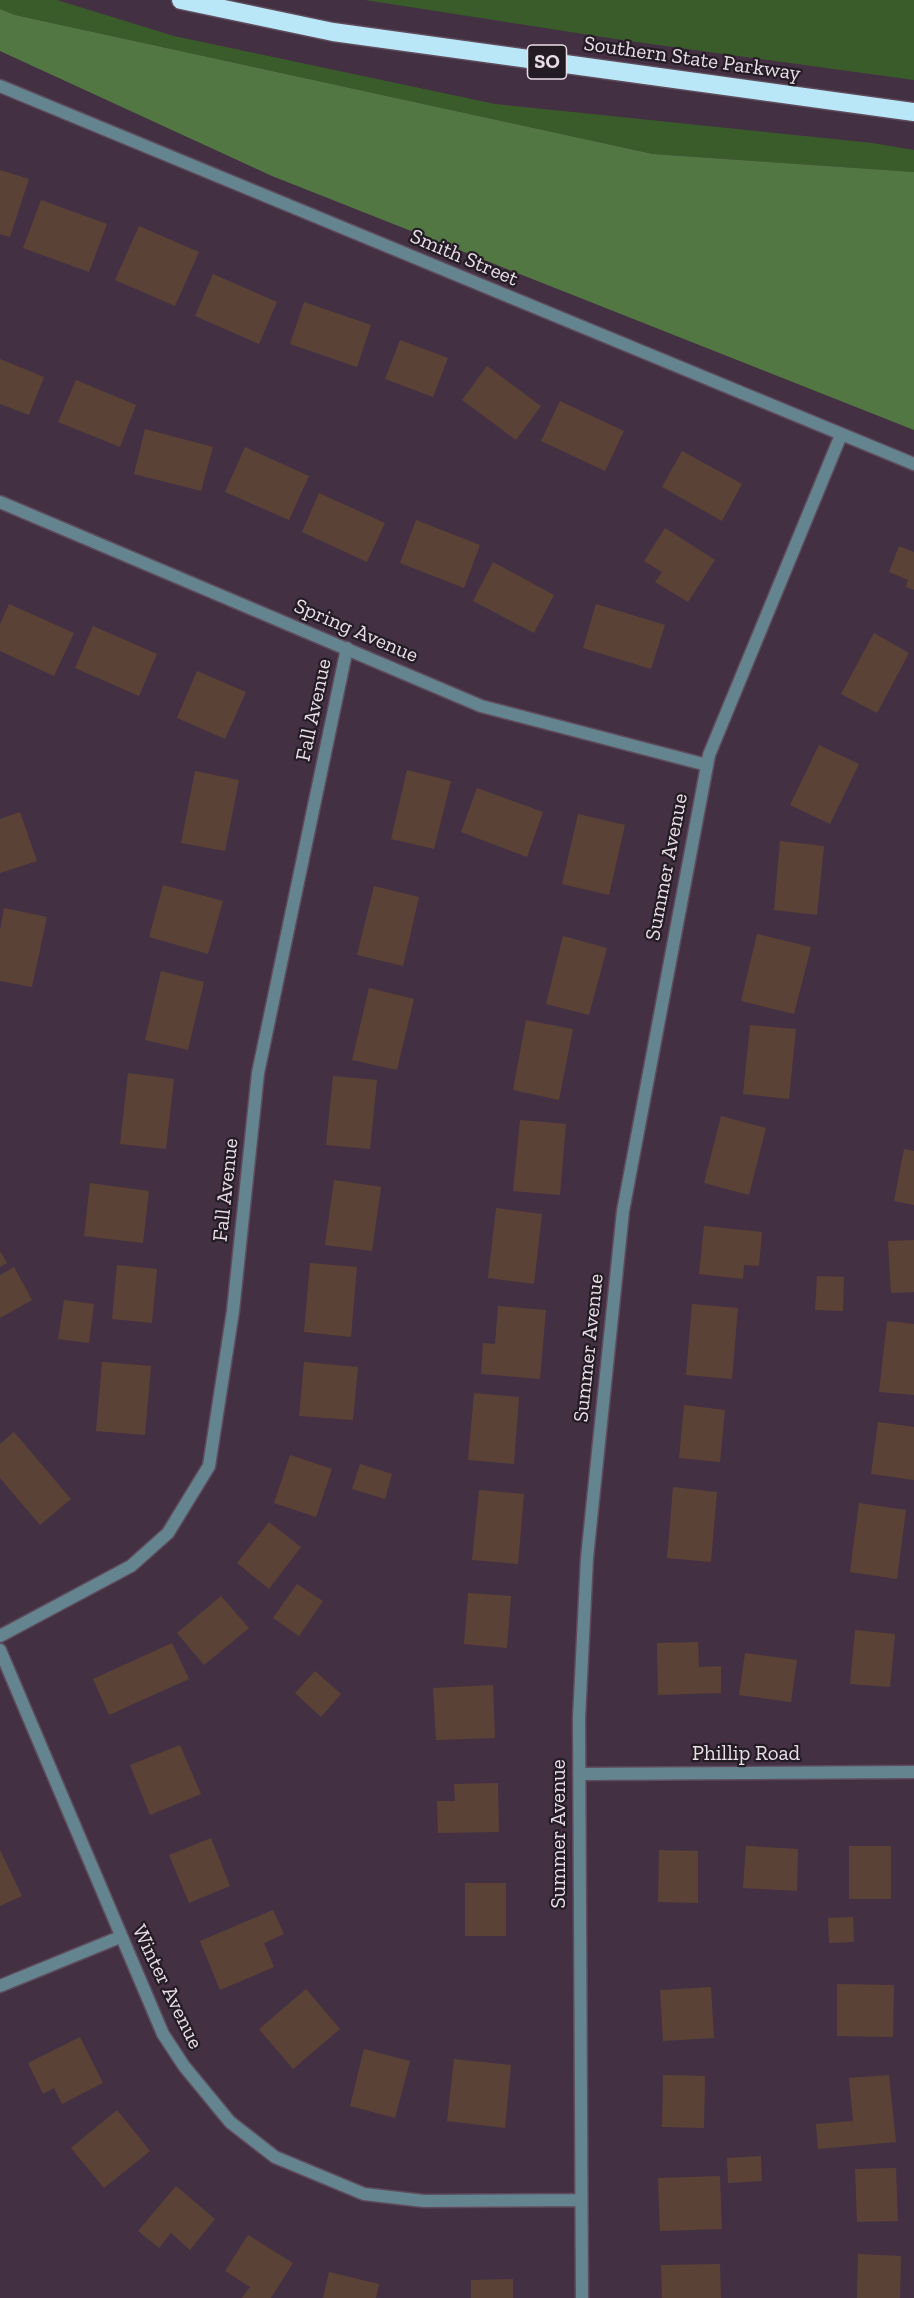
<!DOCTYPE html>
<html>
<head>
<meta charset="utf-8">
<style>
  body { margin:0 }
  canvas { display:block; background:#433042 }
</style>
</head>
<body>
<canvas width="914" height="2298"></canvas>
<script>
const g = document.querySelector('canvas').getContext('2d');
g.lineJoin = 'round';
function paint(path, color) { g.fillStyle = color; g.fill(path, 'evenodd'); }
function trace(path, color, width, dash) { g.strokeStyle = color; g.lineWidth = width; g.lineCap = dash ? 'butt' : 'round'; g.setLineDash(dash || []); g.stroke(path); }
function drawText(font, color, halo, rows, align = 'center') {
  g.font = font + ' "Zilla Slab",serif'; g.lineWidth = 4.5; g.setLineDash([]); g.textBaseline = 'middle'; g.strokeStyle = halo; g.fillStyle = color; for (const [text, x, y, turn = 0] of rows) {
    g.save(); g.translate(x, y); g.rotate((+turn || 0) * Math.PI / 180); g.textAlign = isNaN(turn) ? turn : align; if (halo) g.strokeText(text, 0, 0); g.fillText(text, 0, 0); g.restore();
  }
}
const green = new Path2D(`
  M 0,0 L 57,0 L 174,36 L 495,104 L 872,143 L 914,150 L 914,172 L 653,154 L 15,15 L 0,9 Z
  M 365,0 L 914,0 L 914,80 L 622,40 Z`);
const forest = new Path2D(`
  M 0,9 L 15,15 L 653,154 L 914,172 L 914,430 L 272,176 L 0,51 Z`);
const building = new Path2D(`
  M 0,170 L 29,179 L 10,237 L 0,234 Z
  M 41,200 L 107,224 L 89,272 L 23,248 Z
  M 139,226 L 199,252 L 175,306 L 115,280 Z
  M 213,274 L 277,302 L 259,344 L 195,316 Z
  M 304,302 L 371,325 L 357,367 L 290,344 Z
  M 400,340 L 448,358 L 433,397 L 385,379 Z
  M 0,359 L 44,377 L 29,415 L 0,404 Z
  M 487,366 L 541,406 L 516,440 L 462,400 Z
  M 76,380 L 136,405 L 120,447 L 58,422 Z
  M 560,401 L 624,431 L 605,471 L 541,441 Z
  M 145,429 L 213,447 L 201,491 L 134,474 Z
  M 245,447 L 309,476 L 289,520 L 225,492 Z
  M 682,451 L 742,484 L 722,521 L 662,487 Z
  M 319,493 L 385,523 L 367,562 L 302,532 Z
  M 416,520 L 480,545 L 464,588 L 400,563 Z
  M 665,528 L 715,560 L 688,602 L 655,582 L 662,572 L 644,561 Z
  M 899,546 L 914,552 L 914,590 L 906,587 L 908,580 L 889,572 Z
  M 493,562 L 554,595 L 534,633 L 473,601 Z
  M 9,604 L 74,633 L 54,676 L 0,651 L 0,624 Z
  M 596,604 L 665,625 L 651,669 L 583,648 Z
  M 93,626 L 157,654 L 139,696 L 75,668 Z
  M 874,633 L 909,653 L 877,713 L 841,694 Z
  M 197,671 L 246,692 L 225,739 L 177,718 Z
  M 819,745 L 859,764 L 830,824 L 790,805 Z
  M 407,770 L 451,781 L 434,849 L 391,839 Z
  M 195,771 L 239,780 L 225,851 L 181,843 Z
  M 477,788 L 543,812 L 527,857 L 461,832 Z
  M 20,812 L 37,861 L 0,873 L 0,819 Z
  M 578,814 L 625,825 L 609,895 L 562,884 Z
  M 780,841 L 824,846 L 817,915 L 774,910 Z
  M 163,885 L 223,901 L 208,954 L 149,937 Z
  M 374,886 L 419,897 L 403,966 L 357,955 Z
  M 4,908 L 47,917 L 32,987 L 0,981 L 0,930 Z
  M 757,934 L 811,947 L 794,1014 L 741,1001 Z
  M 563,936 L 607,948 L 589,1015 L 546,1004 Z
  M 161,971 L 204,982 L 188,1050 L 145,1040 Z
  M 369,988 L 414,999 L 397,1070 L 352,1060 Z
  M 526,1020 L 573,1029 L 559,1100 L 513,1090 Z
  M 750,1025 L 796,1029 L 789,1099 L 743,1094 Z
  M 128,1073 L 174,1079 L 166,1149 L 120,1144 Z
  M 333,1076 L 377,1080 L 370,1149 L 326,1145 Z
  M 721,1116 L 766,1128 L 749,1195 L 704,1183 Z
  M 520,1120 L 566,1124 L 560,1195 L 513,1191 Z
  M 904,1149 L 914,1151 L 914,1205 L 894,1201 Z
  M 334,1180 L 381,1187 L 372,1251 L 325,1245 Z
  M 90,1183 L 149,1191 L 143,1243 L 84,1236 Z
  M 496,1208 L 542,1214 L 534,1284 L 488,1278 Z
  M 704,1226 L 762,1232 L 759,1266 L 744,1265 L 743,1279 L 699,1274 Z
  M 914,1240 L 914,1292 L 891,1293 L 888,1241 Z
  M 0,1251 L 7,1263 L 0,1267 Z
  M 310,1263 L 357,1267 L 351,1337 L 304,1332 Z
  M 117,1265 L 157,1269 L 152,1323 L 112,1319 Z
  M 14,1267 L 32,1300 L 0,1318 L 0,1275 Z
  M 817,1276 L 844,1277 L 843,1311 L 815,1310 Z
  M 64,1300 L 94,1304 L 89,1343 L 58,1339 Z
  M 692,1304 L 738,1308 L 732,1379 L 686,1375 Z
  M 498,1306 L 546,1310 L 540,1379 L 481,1374 L 483,1343 L 495,1344 Z
  M 887,1321 L 914,1324 L 914,1395 L 879,1392 Z
  M 102,1362 L 151,1366 L 145,1435 L 96,1431 Z
  M 304,1362 L 358,1367 L 353,1420 L 299,1416 Z
  M 474,1393 L 519,1397 L 514,1464 L 468,1460 Z
  M 684,1405 L 725,1410 L 720,1462 L 679,1458 Z
  M 878,1422 L 914,1427 L 914,1480 L 871,1474 Z
  M 14,1432 L 71,1499 L 40,1525 L 0,1478 L 0,1444 Z
  M 290,1455 L 332,1469 L 316,1517 L 274,1503 Z
  M 360,1464 L 392,1474 L 385,1499 L 352,1489 Z
  M 673,1487 L 717,1492 L 711,1562 L 667,1558 Z
  M 479,1490 L 524,1494 L 518,1564 L 472,1560 Z
  M 859,1503 L 906,1510 L 897,1579 L 850,1572 Z
  M 269,1522 L 301,1547 L 269,1589 L 237,1563 Z
  M 297,1584 L 323,1601 L 299,1636 L 273,1618 Z
  M 468,1593 L 511,1596 L 507,1648 L 464,1644 Z
  M 221,1596 L 249,1628 L 204,1665 L 177,1633 Z
  M 855,1630 L 895,1634 L 890,1687 L 850,1684 Z
  M 698,1642 L 699,1667 L 721,1666 L 721,1693 L 658,1695 L 657,1643 Z
  M 172,1643 L 189,1679 L 109,1715 L 93,1679 Z
  M 745,1653 L 797,1660 L 791,1702 L 739,1695 Z
  M 315,1671 L 341,1694 L 321,1717 L 295,1693 Z
  M 493,1685 L 495,1738 L 436,1740 L 433,1688 Z
  M 180,1745 L 201,1794 L 150,1815 L 130,1765 Z
  M 498,1783 L 499,1832 L 438,1833 L 437,1801 L 455,1801 L 454,1784 Z
  M 211,1838 L 230,1886 L 189,1903 L 169,1855 Z
  M 746,1846 L 798,1849 L 797,1891 L 743,1888 Z
  M 849,1846 L 891,1846 L 891,1899 L 849,1899 Z
  M 0,1850 L 22,1896 L 0,1906 Z
  M 659,1850 L 698,1851 L 698,1903 L 658,1902 Z
  M 465,1883 L 506,1883 L 506,1936 L 465,1936 Z
  M 273,1910 L 284,1934 L 264,1943 L 274,1967 L 220,1990 L 200,1941 Z
  M 853,1917 L 854,1942 L 829,1943 L 828,1918 Z
  M 837,1984 L 894,1985 L 893,2037 L 837,2036 Z
  M 711,1987 L 714,2038 L 663,2041 L 660,1990 Z
  M 306,1989 L 340,2029 L 293,2069 L 259,2029 Z
  M 80,2037 L 103,2083 L 62,2104 L 54,2088 L 43,2094 L 28,2063 Z
  M 364,2049 L 410,2061 L 395,2118 L 350,2106 Z
  M 454,2059 L 511,2065 L 505,2128 L 447,2121 Z
  M 663,2075 L 705,2076 L 704,2128 L 662,2127 Z
  M 889,2075 L 896,2142 L 818,2149 L 816,2124 L 853,2121 L 849,2078 Z
  M 117,2110 L 150,2151 L 104,2188 L 71,2148 Z
  M 761,2156 L 762,2181 L 728,2183 L 727,2158 Z
  M 896,2168 L 898,2221 L 857,2222 L 855,2169 Z
  M 720,2176 L 722,2229 L 660,2231 L 658,2178 Z
  M 176,2186 L 215,2219 L 190,2250 L 171,2233 L 159,2248 L 138,2231 Z
  M 248,2235 L 293,2263 L 271,2298 L 242,2298 L 250,2287 L 225,2271 Z
  M 858,2254 L 901,2256 L 900,2298 L 857,2298 Z
  M 720,2264 L 721,2298 L 662,2298 L 661,2265 Z
  M 329,2272 L 379,2284 L 376,2298 L 323,2298 Z
  M 513,2279 L 513,2298 L 471,2298 L 471,2280 Z`);
const street = new Path2D(`
  M 0,86 L 914,464
  M 0,502 L 481,706 L 707,765
  M 0,1636 L 131,1566 L 168,1533 L 209,1466 L 233,1311 L 258,1073 L 347,648
  M 0,1650 L 163,2034 L 184,2066 L 230,2122 L 275,2157 L 364,2194 L 424,2201 L 581,2200
  M 579,1774 L 914,1772
  M 0,1986 L 120,1937
  M 582,2298 L 579,1718 L 587,1558 L 623,1211 L 709,755 L 841,435`);
const highway = new Path2D(`
  M 181,0 L 333,32 L 914,112`);
const shields = [
  [547,62,39]
];
const shieldNames = [
  ["SO",547,62]
];
const streetNames = [
  ["Southern State Parkway",692,59,8],
  ["Smith Street",464,258,23],
  ["Spring Avenue",356,631,23],
  ["Fall Avenue",314,710,-78],
  ["Summer Avenue",667,867,-79],
  ["Fall Avenue",226,1190,-84],
  ["Summer Avenue",589,1348,-84],
  ["Phillip Road",746,1754],
  ["Summer Avenue",559,1834,-90],
  ["Winter Avenue",167,1987,64]
];
paint(green, '#3a5c2b');
paint(forest, '#537743');
paint(building, '#5b4237');
trace(street, '#5e4c5d', 15);
trace(highway, '#5e4c5d', 21);
trace(street, '#64848f', 12);
trace(highway, '#b9e7f7', 18);
for (const [x, y, w] of shields) { const box = new Path2D(); box.roundRect(x - w / 2, y - 17, w, 34, 4.5); g.fillStyle = '#241c24'; g.fill(box); trace(box, '#e9dde8', 1.5); }
drawText('bold 20px', '#e9dde8', null, shieldNames);
drawText('21px', '#e9dde8', '#241c24', streetNames);
</script>
</body>
</html>
